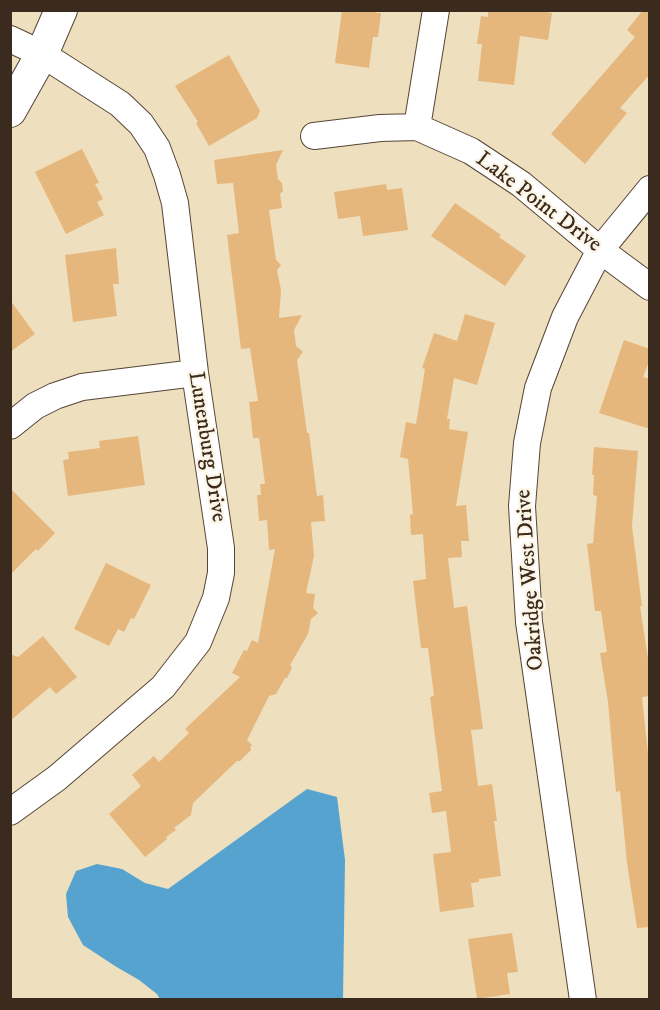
<!DOCTYPE html>
<html>
<head>
<meta charset="utf-8">
<style>
  body { margin:0 }
  #map { position:relative; width:660px; height:1010px; overflow:hidden; background:#eedfbe; font-family:"IM FELL DW Pica",serif }
  canvas { display:block }
  .frame { position:absolute; inset:0; border:12px solid #3b2a1e; pointer-events:none }
</style>
</head>
<body>
<div id="map">
<canvas width="660" height="1010"></canvas>
<div class="frame"></div>
</div>
<script>
const g = document.querySelector('canvas').getContext('2d');
g.lineJoin = 'round';
function paint(path, color) { g.fillStyle = color; g.fill(path, 'evenodd'); }
function trace(path, color, width, dash) { g.strokeStyle = color; g.lineWidth = width; g.lineCap = dash ? 'butt' : 'round'; g.setLineDash(dash || []); g.stroke(path); }
function drawText(font, color, halo, rows, align = 'center') {
  g.font = font + ' "IM FELL DW Pica",serif'; g.lineWidth = 4.5; g.setLineDash([]); g.textBaseline = 'middle'; g.strokeStyle = halo; g.fillStyle = color; for (const [text, x, y, turn = 0] of rows) {
    g.save(); g.translate(x, y); g.rotate((+turn || 0) * Math.PI / 180); g.textAlign = isNaN(turn) ? turn : align; if (halo) g.strokeText(text, 0, 0); g.fillText(text, 0, 0); g.restore();
  }
}
const water = new Path2D(`
  M 307,789 L 337,797 L 345,860 L 343,999 L 160,999 L 157,994 L 139,980 L 115,966 L 83,945 L 68,917 L 66,894 L 76,871 L 97,864 L 122,869 L 145,883 L 168,889 Z`);
const building = new Path2D(`
  M 342,10 L 377,10 L 376,13 L 381,13 L 378,37 L 373,37 L 369,68 L 335,63 Z
  M 488,10 L 533,10 L 552,13 L 548,40 L 520,36 L 514,85 L 478,81 L 482,44 L 477,44 L 481,16 L 488,17 Z
  M 643,10 L 650,10 L 650,74 L 620,108 L 627,113 L 585,164 L 551,134 L 635,37 L 627,30 Z
  M 229,55 L 260,111 L 257,118 L 209,146 L 196,123 L 198,122 L 175,86 Z
  M 82,149 L 99,183 L 95,184 L 103,199 L 97,202 L 104,215 L 66,234 L 35,172 Z
  M 283,150 L 276,165 L 278,179 L 282,183 L 283,191 L 280,194 L 282,208 L 269,210 L 276,260 L 281,265 L 277,270 L 281,290 L 279,318 L 302,315 L 294,330 L 296,346 L 303,352 L 297,360 L 307,433 L 309,433 L 317,496 L 323,495 L 325,521 L 311,522 L 314,556 L 306,593 L 315,594 L 313,608 L 318,613 L 311,619 L 308,634 L 290,665 L 292,668 L 287,678 L 285,678 L 276,694 L 269,696 L 247,740 L 252,745 L 250,747 L 251,750 L 240,761 L 237,761 L 193,803 L 191,815 L 174,828 L 176,830 L 166,837 L 167,839 L 145,857 L 109,814 L 141,786 L 132,775 L 154,756 L 159,762 L 189,733 L 185,729 L 240,677 L 232,673 L 244,650 L 247,651 L 252,640 L 258,643 L 275,549 L 269,550 L 267,520 L 259,521 L 257,495 L 261,495 L 260,484 L 265,484 L 259,438 L 253,438 L 249,402 L 258,401 L 250,348 L 241,349 L 227,235 L 239,233 L 233,183 L 217,184 L 214,160 Z
  M 386,184 L 387,190 L 402,188 L 408,230 L 363,236 L 360,216 L 338,219 L 334,192 Z
  M 455,203 L 501,235 L 499,237 L 526,256 L 505,286 L 431,236 Z
  M 116,248 L 119,284 L 113,284 L 117,316 L 73,322 L 65,255 Z
  M 10,300 L 35,334 L 10,352 Z
  M 465,314 L 495,323 L 477,385 L 454,378 L 447,419 L 450,419 L 449,429 L 468,432 L 456,506 L 466,505 L 469,541 L 461,541 L 462,557 L 448,558 L 454,608 L 467,606 L 483,729 L 471,730 L 478,786 L 492,784 L 497,821 L 494,821 L 501,876 L 479,879 L 479,882 L 471,883 L 474,907 L 440,912 L 433,854 L 451,852 L 446,811 L 432,813 L 429,793 L 442,791 L 430,697 L 434,696 L 428,648 L 421,648 L 413,581 L 426,579 L 423,534 L 411,535 L 410,515 L 413,514 L 408,459 L 400,457 L 406,422 L 416,424 L 425,369 L 422,368 L 434,333 L 457,341 Z
  M 624,340 L 650,349 L 650,359 L 643,377 L 650,379 L 650,429 L 599,413 Z
  M 138,436 L 145,485 L 68,496 L 63,460 L 69,459 L 68,452 L 100,448 L 99,441 Z
  M 594,447 L 638,451 L 632,526 L 642,606 L 640,606 L 650,672 L 650,696 L 642,697 L 650,773 L 650,927 L 637,928 L 627,863 L 620,791 L 616,792 L 608,702 L 600,653 L 607,652 L 601,611 L 595,611 L 587,544 L 593,543 L 597,496 L 593,495 L 594,475 L 592,475 Z
  M 10,488 L 55,533 L 38,551 L 36,549 L 10,575 Z
  M 106,563 L 151,585 L 134,619 L 131,618 L 124,632 L 118,629 L 109,646 L 74,629 Z
  M 43,636 L 77,677 L 56,694 L 50,687 L 10,721 L 10,654 L 18,657 Z
  M 512,933 L 518,972 L 507,973 L 510,994 L 477,999 L 468,939 Z`);
const minor = new Path2D(`
  M 10,39 L 42,54 L 120,104 L 141,124 L 157,148 L 167,175 L 175,203 L 195,373 L 221,548 L 221,573 L 216,598 L 198,642 L 163,687 L 57,778 L 10,812
  M 417,127 L 436,10
  M 314,136 L 380,128 L 417,127 L 471,151 L 521,184 L 600,250 L 650,287
  M 10,426 L 35,406 L 55,396 L 82,387 L 195,373
  M 583,1000 L 529,622 L 522,506 L 527,443 L 538,388 L 565,317 L 600,250 L 650,189`);
const major = new Path2D(`
  M 10,111 L 42,54 L 61,10`);
const streetNames = [
  ["Lake Point Drive",538,203,37],
  ["Lunenburg Drive",206,447,81],
  ["Oakridge West Drive",531,580,-94]
];
paint(water, '#55a3ce');
paint(building, '#e5b77d');
trace(minor, '#564536', 28);
trace(major, '#564536', 34);
trace(minor, '#fff', 26);
trace(major, '#fff', 32);
drawText('22px', '#3b2a1e', '#fcf5e5', streetNames);
</script>
</body>
</html>
